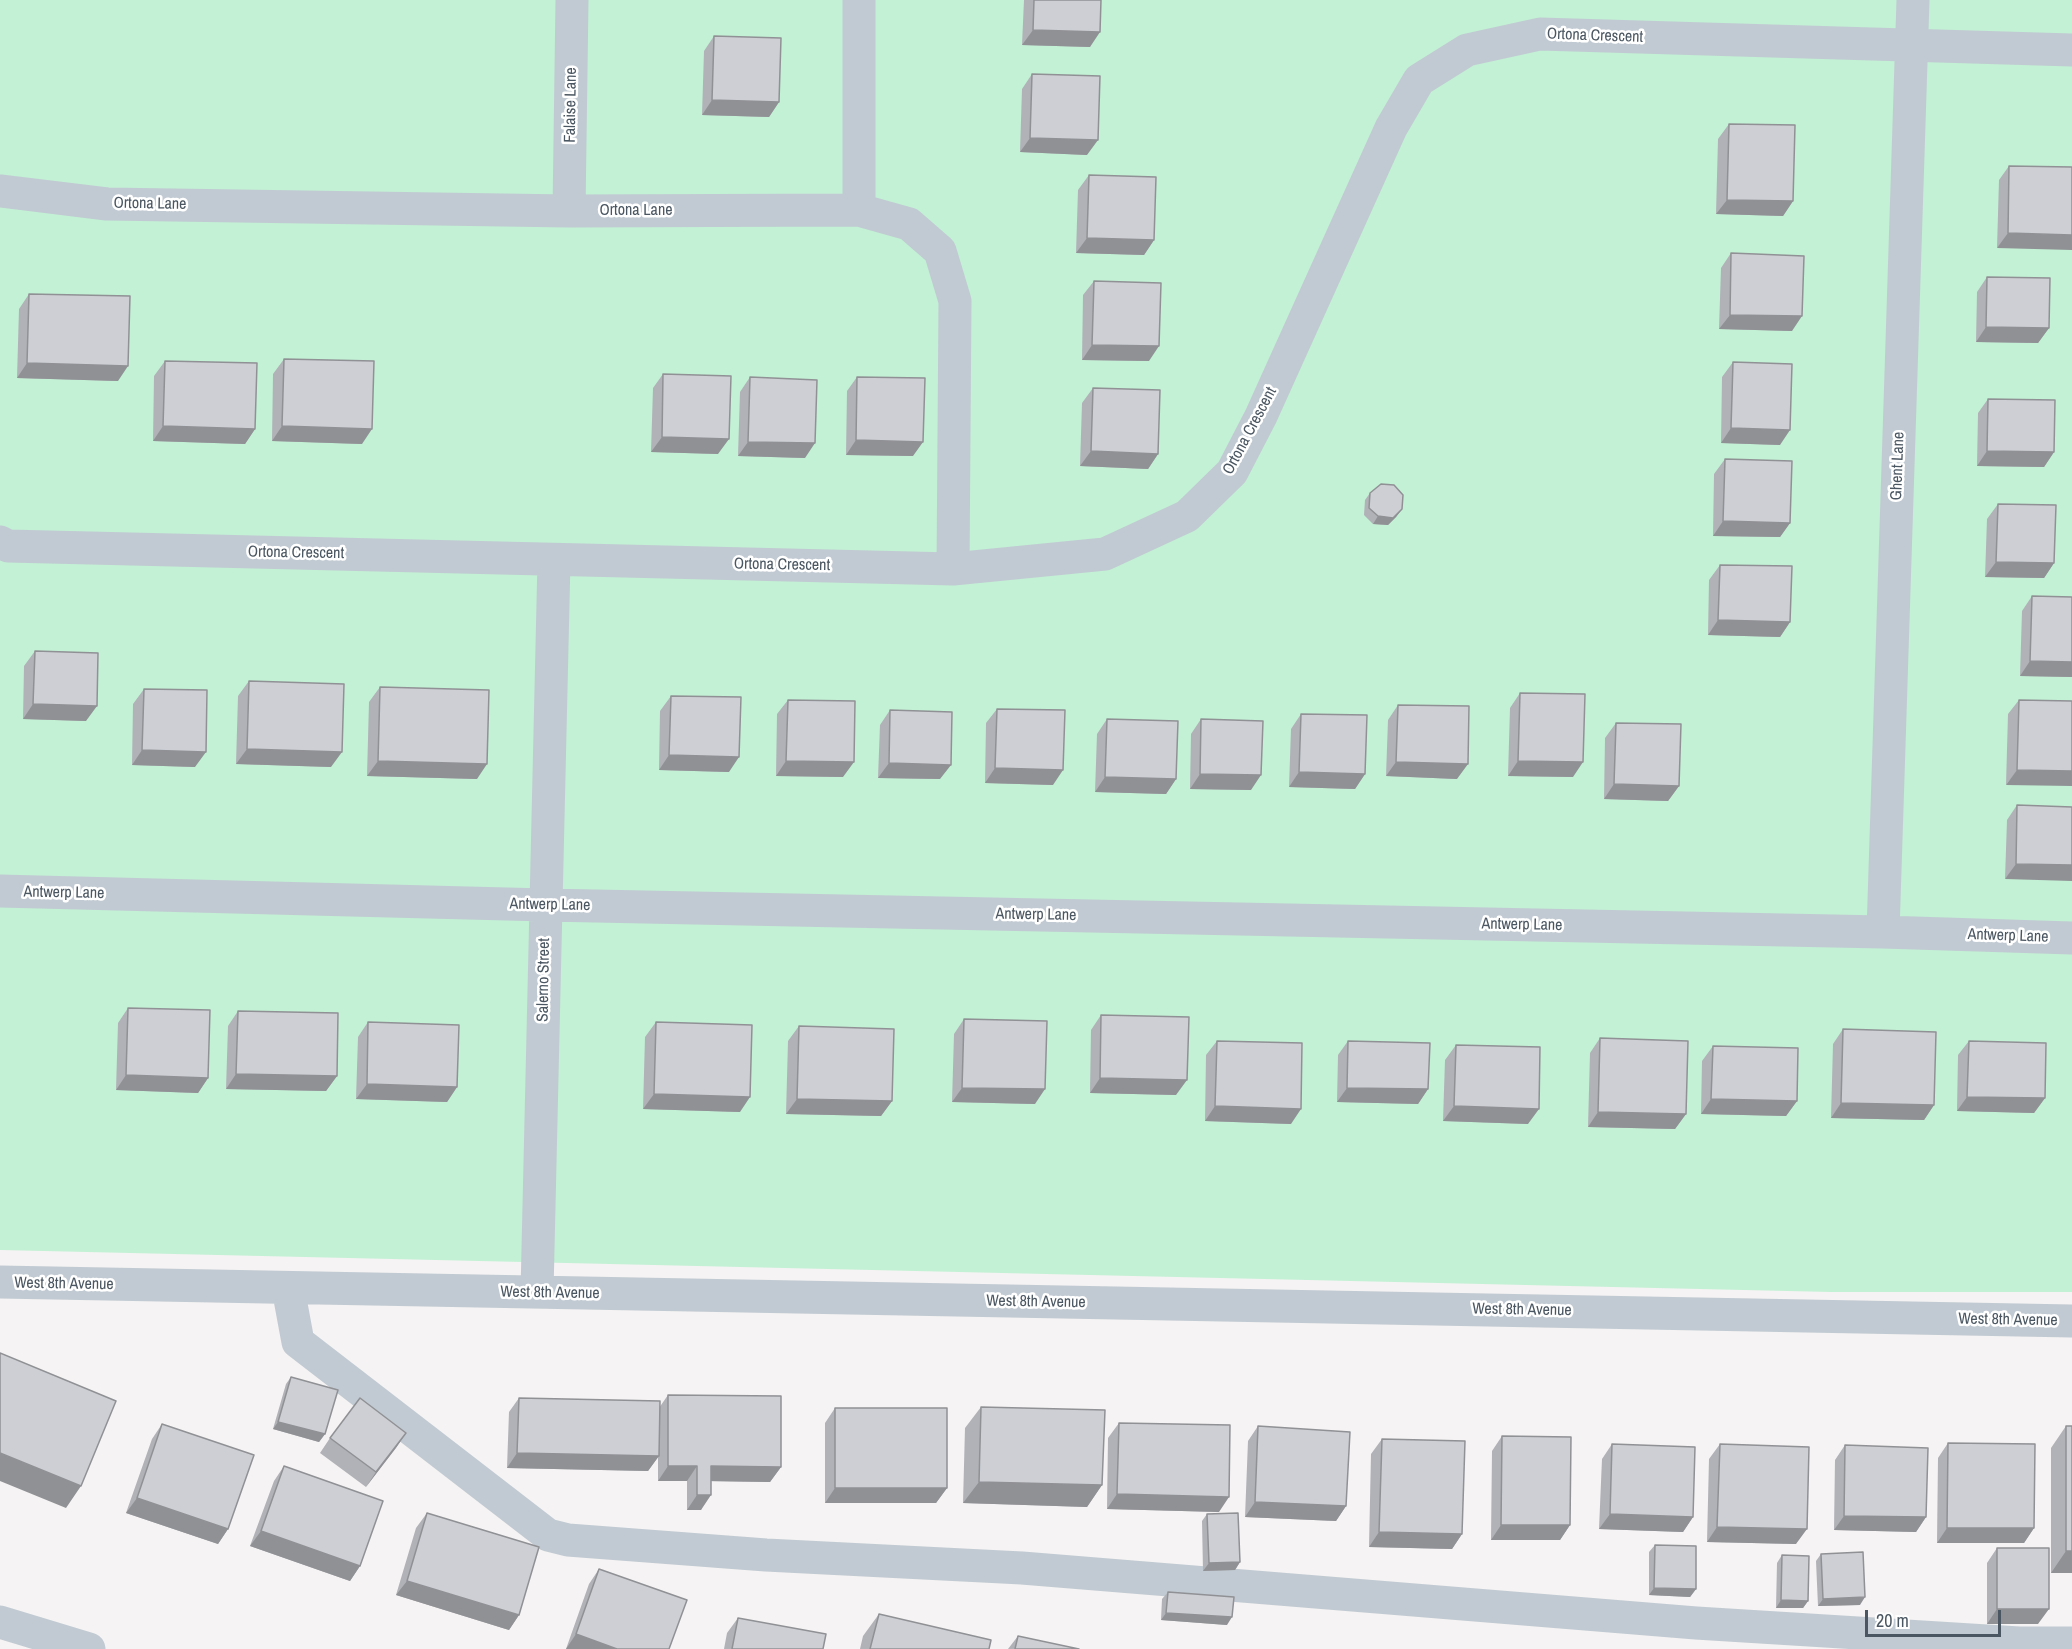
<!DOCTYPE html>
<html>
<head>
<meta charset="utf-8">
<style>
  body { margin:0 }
  #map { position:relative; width:2072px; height:1649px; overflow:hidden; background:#f5f3f3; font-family:"Archivo Narrow",sans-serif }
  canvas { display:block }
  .scale { position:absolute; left:1865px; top:1610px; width:136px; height:27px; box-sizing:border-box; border:3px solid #4a5661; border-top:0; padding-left:8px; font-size:18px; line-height:21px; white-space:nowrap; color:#4a5661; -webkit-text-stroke:4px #fff; paint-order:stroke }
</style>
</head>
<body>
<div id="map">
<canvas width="2072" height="1649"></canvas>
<div class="scale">20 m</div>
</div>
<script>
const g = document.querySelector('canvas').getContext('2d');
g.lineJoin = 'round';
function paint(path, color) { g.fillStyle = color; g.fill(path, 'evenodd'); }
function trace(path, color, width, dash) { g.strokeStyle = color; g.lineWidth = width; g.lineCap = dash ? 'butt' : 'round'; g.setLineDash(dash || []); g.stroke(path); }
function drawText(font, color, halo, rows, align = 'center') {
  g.font = font + ' "Archivo Narrow",sans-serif'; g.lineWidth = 5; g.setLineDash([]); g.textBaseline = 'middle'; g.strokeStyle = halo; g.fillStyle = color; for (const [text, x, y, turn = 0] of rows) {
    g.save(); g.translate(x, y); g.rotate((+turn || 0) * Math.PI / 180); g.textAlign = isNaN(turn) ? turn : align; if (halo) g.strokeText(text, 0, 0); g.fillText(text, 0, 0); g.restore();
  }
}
const green = new Path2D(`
  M 0,0 L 2072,0 L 2072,1292 L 1831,1292 L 0,1250 Z`);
const minor = new Path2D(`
  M 859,0 L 859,210
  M 0,191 L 107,204 L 569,211 L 859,210 L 909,224 L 940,251 L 955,301 L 953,569
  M 569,211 L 572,0
  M 0,542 L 8,546 L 953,569 L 1105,554 L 1187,516 L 1232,472 L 1261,416 L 1391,128 L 1419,80 L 1467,50 L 1540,34 L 2072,50
  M 0,891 L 546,905 L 1883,932 L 2072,938
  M 1883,932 L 1913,0
  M 0,1282 L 2072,1321
  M 288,1288 L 298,1342 L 548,1535 L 568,1540 L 766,1555 L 1022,1568 L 1696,1623 L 2019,1643 L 2072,1643
  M 537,1292 L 554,560
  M 0,1622 L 89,1649`);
const wall = new Path2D(`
  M 1024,0 L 1101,0 L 1090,47 L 1022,45 Z
  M 714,36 L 779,102 L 769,117 L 702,115 L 704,51 Z
  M 1032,74 L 1087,155 L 1020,152 L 1022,89 Z
  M 1729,124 L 1793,201 L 1783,216 L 1716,214 L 1718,139 Z
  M 2009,166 L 2072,167 L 1997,248 L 1999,180 Z
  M 1089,175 L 1154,240 L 1144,255 L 1076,253 L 1078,190 Z
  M 1731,253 L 1792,331 L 1719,329 L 1721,268 Z
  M 1987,277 L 2049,328 L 2038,343 L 1976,342 L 1977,292 Z
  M 1094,281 L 1149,361 L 1082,360 L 1083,295 Z
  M 29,294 L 118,381 L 17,378 L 19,309 Z
  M 284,359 L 362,444 L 272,441 L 273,374 Z
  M 165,361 L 255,429 L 245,444 L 153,441 L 154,376 Z
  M 1733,362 L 1780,445 L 1721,443 L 1722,377 Z
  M 663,374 L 718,454 L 651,452 L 653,388 Z
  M 750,377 L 805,458 L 738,456 L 740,392 Z
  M 857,377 L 913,456 L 846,455 L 847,391 Z
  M 1093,388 L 1158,454 L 1148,469 L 1080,466 L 1082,403 Z
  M 1988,399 L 2054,452 L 2044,467 L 1977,466 L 1978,413 Z
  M 1725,459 L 1790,523 L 1780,537 L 1713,536 L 1714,474 Z
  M 1370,493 L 1402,509 L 1396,517 L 1388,525 L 1373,524 L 1364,515 L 1365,500 Z
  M 1998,504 L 2054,563 L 2044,578 L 1985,577 L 1987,519 Z
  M 1720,565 L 1790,622 L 1780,637 L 1708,635 L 1709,580 Z
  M 2032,596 L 2072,597 L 2072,677 L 2020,676 L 2022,611 Z
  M 35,651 L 86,721 L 23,719 L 24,666 Z
  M 249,681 L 331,767 L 236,764 L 238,696 Z
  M 380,687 L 477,779 L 367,776 L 369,702 Z
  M 144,689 L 195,767 L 132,765 L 133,704 Z
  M 1520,693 L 1573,777 L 1508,776 L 1510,708 Z
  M 671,696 L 729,772 L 659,770 L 660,711 Z
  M 788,700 L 843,777 L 776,776 L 777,714 Z
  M 2019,700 L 2072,701 L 2006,785 L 2008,714 Z
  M 1398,705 L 1457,779 L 1386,776 L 1388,720 Z
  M 997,709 L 1053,785 L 985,783 L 986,723 Z
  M 890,710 L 940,779 L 878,778 L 880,725 Z
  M 1301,714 L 1365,774 L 1355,789 L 1289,787 L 1291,729 Z
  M 1107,719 L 1176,779 L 1166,794 L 1095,792 L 1097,734 Z
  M 1201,719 L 1251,790 L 1190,789 L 1191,734 Z
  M 1616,723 L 1679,786 L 1668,801 L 1604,799 L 1605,738 Z
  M 2017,805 L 2072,807 L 2005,879 L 2007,820 Z
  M 128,1008 L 208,1078 L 198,1093 L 116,1090 L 118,1023 Z
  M 238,1011 L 337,1076 L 326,1091 L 226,1089 L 228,1026 Z
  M 1101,1015 L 1176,1095 L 1090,1093 L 1091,1030 Z
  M 964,1019 L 1035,1104 L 952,1102 L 954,1034 Z
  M 368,1022 L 457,1087 L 447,1102 L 356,1099 L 358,1037 Z
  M 656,1022 L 740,1112 L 643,1109 L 645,1037 Z
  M 799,1026 L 892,1101 L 881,1116 L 786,1114 L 788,1041 Z
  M 1843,1029 L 1934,1105 L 1924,1120 L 1831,1118 L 1833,1044 Z
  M 1600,1038 L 1686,1114 L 1675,1129 L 1588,1127 L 1590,1053 Z
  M 1217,1041 L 1291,1124 L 1205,1121 L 1206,1055 Z
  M 1348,1041 L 1428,1089 L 1418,1104 L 1337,1102 L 1338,1055 Z
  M 1969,1041 L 2045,1098 L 2034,1113 L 1957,1111 L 1958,1055 Z
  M 1456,1045 L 1528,1124 L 1443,1121 L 1445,1060 Z
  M 1713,1046 L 1797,1101 L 1786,1116 L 1701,1114 L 1702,1061 Z
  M 291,1377 L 325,1434 L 319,1442 L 273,1429 L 286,1384 Z
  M 668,1395 L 781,1467 L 770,1482 L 711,1481 L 701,1510 L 687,1510 L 687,1481 L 658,1481 L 658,1457 L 648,1471 L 507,1468 L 509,1412 L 519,1398 L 659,1408 Z
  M 981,1407 L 1102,1485 L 1087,1507 L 963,1503 L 965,1428 Z
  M 835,1408 L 947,1488 L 936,1503 L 825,1503 L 825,1423 Z
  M 1119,1423 L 1219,1512 L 1107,1509 L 1108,1438 Z
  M 162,1424 L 228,1529 L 218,1544 L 126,1513 L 152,1439 Z
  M 1258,1426 L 1346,1506 L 1336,1521 L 1245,1517 L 1248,1441 Z
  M 2066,1426 L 2072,1573 L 2051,1573 L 2051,1448 Z
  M 406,1433 L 366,1487 L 320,1453 L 330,1438 Z
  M 1502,1436 L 1570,1525 L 1560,1540 L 1491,1540 L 1492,1451 Z
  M 1382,1439 L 1462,1534 L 1452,1549 L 1369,1547 L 1371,1454 Z
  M 1948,1443 L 2034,1528 L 2024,1543 L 1937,1543 L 1938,1458 Z
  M 1612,1444 L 1693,1517 L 1683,1532 L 1599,1529 L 1602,1459 Z
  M 1720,1444 L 1796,1544 L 1707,1542 L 1709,1459 Z
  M 1845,1445 L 1926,1517 L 1916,1532 L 1834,1530 L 1835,1460 Z
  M 284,1466 L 360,1566 L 350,1581 L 250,1546 L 274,1481 Z
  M 427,1513 L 519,1615 L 509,1630 L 396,1595 L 416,1528 Z
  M 1207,1514 L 1240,1562 L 1235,1570 L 1203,1571 L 1202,1521 Z
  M 1655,1545 L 1696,1589 L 1690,1597 L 1649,1595 L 1649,1552 Z
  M 1997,1548 L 2038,1624 L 1987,1624 L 1987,1563 Z
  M 1821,1554 L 1860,1605 L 1818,1606 L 1816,1561 Z
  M 1782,1555 L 1808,1601 L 1803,1608 L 1776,1608 L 1777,1563 Z
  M 599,1569 L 669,1649 L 566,1649 L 589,1584 Z
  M 1168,1592 L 1227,1625 L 1161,1620 L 1162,1599 Z
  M 879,1614 L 989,1649 L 860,1649 L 863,1636 Z
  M 738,1618 L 823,1649 L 724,1649 L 727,1633 Z
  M 1018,1636 L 1079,1649 L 1008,1649 Z`);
const shadedWall = new Path2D(`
  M 1033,30 L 1100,32 L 1090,47 L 1022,45 Z
  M 712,100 L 779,102 L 769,117 L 702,115 Z
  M 1030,138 L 1098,140 L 1087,155 L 1020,152 Z
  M 1727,200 L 1793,201 L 1783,216 L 1716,214 Z
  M 2008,233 L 2072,235 L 2072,250 L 1997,248 Z
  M 1087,238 L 1154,240 L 1144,255 L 1076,253 Z
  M 1730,315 L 1802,316 L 1792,331 L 1719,329 Z
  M 1986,327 L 2049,328 L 2038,343 L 1976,342 Z
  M 1092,345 L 1159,346 L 1149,361 L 1082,360 Z
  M 27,363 L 128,366 L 118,381 L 17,378 Z
  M 163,426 L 255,429 L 245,444 L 153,441 Z
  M 282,426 L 372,429 L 362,444 L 272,441 Z
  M 1731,428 L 1790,430 L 1780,445 L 1721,443 Z
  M 662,437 L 729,439 L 718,454 L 651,452 Z
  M 856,440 L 923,442 L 913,456 L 846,455 Z
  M 748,442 L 815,443 L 805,458 L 738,456 Z
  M 1091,451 L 1158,454 L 1148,469 L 1080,466 Z
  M 1987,451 L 2054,452 L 2044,467 L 1977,466 Z
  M 1402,509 L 1396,517 L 1388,525 L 1373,524 L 1378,516 Z
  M 1723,521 L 1790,523 L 1780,537 L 1713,536 Z
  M 1996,562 L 2054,563 L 2044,578 L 1985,577 Z
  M 1718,620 L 1790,622 L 1780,637 L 1708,635 Z
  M 2030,661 L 2072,662 L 2072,677 L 2020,676 Z
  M 33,704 L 97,706 L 86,721 L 23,719 Z
  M 247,749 L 342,752 L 331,767 L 236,764 Z
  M 142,750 L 206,752 L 195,767 L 132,765 Z
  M 669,755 L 739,757 L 729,772 L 659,770 Z
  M 378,761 L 487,764 L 477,779 L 367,776 Z
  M 786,761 L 854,762 L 843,777 L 776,776 Z
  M 1518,761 L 1583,762 L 1573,777 L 1508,776 Z
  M 1396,762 L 1468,764 L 1457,779 L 1386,776 Z
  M 889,763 L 951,765 L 940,779 L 878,778 Z
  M 995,768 L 1063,770 L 1053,785 L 985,783 Z
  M 2017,770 L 2072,771 L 2072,786 L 2006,785 Z
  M 1299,772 L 1365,774 L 1355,789 L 1289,787 Z
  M 1200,774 L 1261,775 L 1251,790 L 1190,789 Z
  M 1105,777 L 1176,779 L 1166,794 L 1095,792 Z
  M 1614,784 L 1679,786 L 1668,801 L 1604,799 Z
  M 2016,864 L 2072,865 L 2072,881 L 2005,879 Z
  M 236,1074 L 337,1076 L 326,1091 L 226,1089 Z
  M 126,1075 L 208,1078 L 198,1093 L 116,1090 Z
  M 1100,1078 L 1187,1080 L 1176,1095 L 1090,1093 Z
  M 367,1084 L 457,1087 L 447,1102 L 356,1099 Z
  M 962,1088 L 1045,1089 L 1035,1104 L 952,1102 Z
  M 1347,1088 L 1428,1089 L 1418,1104 L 1337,1102 Z
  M 654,1094 L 750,1097 L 740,1112 L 643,1109 Z
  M 1967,1097 L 2045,1098 L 2034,1113 L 1957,1111 Z
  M 797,1099 L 892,1101 L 881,1116 L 786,1114 Z
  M 1711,1099 L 1797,1101 L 1786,1116 L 1701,1114 Z
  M 1841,1103 L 1934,1105 L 1924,1120 L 1831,1118 Z
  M 1215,1106 L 1301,1109 L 1291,1124 L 1205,1121 Z
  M 1454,1106 L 1539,1109 L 1528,1124 L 1443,1121 Z
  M 1598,1112 L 1686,1114 L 1675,1129 L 1588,1127 Z
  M 278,1422 L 325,1434 L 319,1442 L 273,1429 Z
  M 406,1433 L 396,1448 L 366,1487 L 376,1472 Z
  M 0,1453 L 81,1486 L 66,1508 L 0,1481 Z
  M 517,1453 L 659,1456 L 648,1471 L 507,1468 Z
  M 668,1466 L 697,1466 L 687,1481 L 658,1481 Z
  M 711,1466 L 781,1467 L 770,1482 L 701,1481 Z
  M 979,1482 L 1102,1485 L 1087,1507 L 963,1503 Z
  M 835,1488 L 947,1488 L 936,1503 L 825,1503 Z
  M 1117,1494 L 1229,1497 L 1219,1512 L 1107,1509 Z
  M 697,1495 L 711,1495 L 701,1510 L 687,1510 Z
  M 137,1498 L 228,1529 L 218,1544 L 126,1513 Z
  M 1255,1502 L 1346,1506 L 1336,1521 L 1245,1517 Z
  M 1610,1514 L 1693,1517 L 1683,1532 L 1599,1529 Z
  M 1844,1516 L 1926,1517 L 1916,1532 L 1834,1530 Z
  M 1501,1525 L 1570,1525 L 1560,1540 L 1491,1540 Z
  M 1717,1527 L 1807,1529 L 1796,1544 L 1707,1542 Z
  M 1947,1528 L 2034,1528 L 2024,1543 L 1937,1543 Z
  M 261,1531 L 360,1566 L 350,1581 L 250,1546 Z
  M 1379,1532 L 1462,1534 L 1452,1549 L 1369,1547 Z
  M 2066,1551 L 2072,1551 L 2072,1573 L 2051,1573 Z
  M 1240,1562 L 1235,1570 L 1203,1571 L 1209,1563 Z
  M 407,1581 L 519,1615 L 509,1630 L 396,1595 Z
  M 1654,1588 L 1696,1589 L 1690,1597 L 1649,1595 Z
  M 1865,1597 L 1860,1605 L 1818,1606 L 1823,1599 Z
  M 1781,1600 L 1808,1601 L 1803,1608 L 1776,1608 Z
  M 1997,1609 L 2049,1609 L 2038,1624 L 1987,1624 Z
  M 1166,1613 L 1232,1617 L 1227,1625 L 1161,1620 Z
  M 576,1634 L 617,1649 L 566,1649 Z`);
const building = new Path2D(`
  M 1034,0 L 1101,0 L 1100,32 L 1033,30 Z
  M 714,36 L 781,38 L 779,102 L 712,100 Z
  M 1032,74 L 1100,76 L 1098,140 L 1030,138 Z
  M 1729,124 L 1795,125 L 1793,201 L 1727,200 Z
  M 2009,166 L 2072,167 L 2072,235 L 2008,233 Z
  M 1089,175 L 1156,177 L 1154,240 L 1087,238 Z
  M 1731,253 L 1804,256 L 1802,316 L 1730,315 Z
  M 1987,277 L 2050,278 L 2049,328 L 1986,327 Z
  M 1094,281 L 1161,283 L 1159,346 L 1092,345 Z
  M 29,294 L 130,296 L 128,366 L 27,363 Z
  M 284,359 L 374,361 L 372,429 L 282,426 Z
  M 165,361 L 257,363 L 255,429 L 163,426 Z
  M 1733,362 L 1792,364 L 1790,430 L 1731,428 Z
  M 663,374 L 731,376 L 729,439 L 662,437 Z
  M 750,377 L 817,380 L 815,443 L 748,442 Z
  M 857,377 L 925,378 L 923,442 L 856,440 Z
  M 1093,388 L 1160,390 L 1158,454 L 1091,451 Z
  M 1988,399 L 2055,400 L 2054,452 L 1987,451 Z
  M 1725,459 L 1792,461 L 1790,523 L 1723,521 Z
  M 1381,484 L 1394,485 L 1403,495 L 1402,509 L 1393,518 L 1378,516 L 1369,508 L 1370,493 Z
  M 1998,504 L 2056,505 L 2054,563 L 1996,562 Z
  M 1720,565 L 1792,566 L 1790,622 L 1718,620 Z
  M 2032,596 L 2072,597 L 2072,662 L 2030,661 Z
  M 35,651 L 98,653 L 97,706 L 33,704 Z
  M 249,681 L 344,684 L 342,752 L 247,749 Z
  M 380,687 L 489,690 L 487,764 L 378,761 Z
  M 144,689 L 207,690 L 206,752 L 142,750 Z
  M 1520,693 L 1585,694 L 1583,762 L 1518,761 Z
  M 671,696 L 741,697 L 739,757 L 669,755 Z
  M 788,700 L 855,701 L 854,762 L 786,761 Z
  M 2019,700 L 2072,701 L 2072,771 L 2017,770 Z
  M 1398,705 L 1469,706 L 1468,764 L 1396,762 Z
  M 997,709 L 1065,710 L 1063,770 L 995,768 Z
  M 890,710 L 952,712 L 951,765 L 889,763 Z
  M 1301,714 L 1367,715 L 1365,774 L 1299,772 Z
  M 1107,719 L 1178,721 L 1176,779 L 1105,777 Z
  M 1201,719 L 1263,721 L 1261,775 L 1200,774 Z
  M 1616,723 L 1681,724 L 1679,786 L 1614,784 Z
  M 2017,805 L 2072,807 L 2072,865 L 2016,864 Z
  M 128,1008 L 210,1010 L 208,1078 L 126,1075 Z
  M 238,1011 L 338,1013 L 337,1076 L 236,1074 Z
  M 1101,1015 L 1189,1017 L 1187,1080 L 1100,1078 Z
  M 964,1019 L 1047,1021 L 1045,1089 L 962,1088 Z
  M 368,1022 L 459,1025 L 457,1087 L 367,1084 Z
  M 656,1022 L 752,1025 L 750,1097 L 654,1094 Z
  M 799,1026 L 894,1029 L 892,1101 L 797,1099 Z
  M 1843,1029 L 1936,1032 L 1934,1105 L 1841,1103 Z
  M 1600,1038 L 1688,1041 L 1686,1114 L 1598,1112 Z
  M 1217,1041 L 1302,1043 L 1301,1109 L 1215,1106 Z
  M 1348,1041 L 1430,1043 L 1428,1089 L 1347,1088 Z
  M 1969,1041 L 2046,1043 L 2045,1098 L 1967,1097 Z
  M 1456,1045 L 1540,1047 L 1539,1109 L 1454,1106 Z
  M 1713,1046 L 1798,1048 L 1797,1101 L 1711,1099 Z
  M 0,1353 L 116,1401 L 81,1486 L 0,1453 Z
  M 291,1377 L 338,1390 L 325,1434 L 278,1422 Z
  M 668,1395 L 781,1396 L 781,1467 L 711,1466 L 711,1495 L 697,1495 L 697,1466 L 668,1466 Z
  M 360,1398 L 406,1433 L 376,1472 L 330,1438 Z
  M 519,1398 L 660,1401 L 659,1456 L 517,1453 Z
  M 981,1407 L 1105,1410 L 1102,1485 L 979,1482 Z
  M 835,1408 L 947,1408 L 947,1488 L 835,1488 Z
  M 1119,1423 L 1230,1425 L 1229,1497 L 1117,1494 Z
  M 162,1424 L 254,1455 L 228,1529 L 137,1498 Z
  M 1258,1426 L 1350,1432 L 1346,1506 L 1255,1502 Z
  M 2066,1426 L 2072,1426 L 2072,1551 L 2066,1551 Z
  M 1502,1436 L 1571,1437 L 1570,1525 L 1501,1525 Z
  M 1382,1439 L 1465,1441 L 1462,1534 L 1379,1532 Z
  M 1948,1443 L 2035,1444 L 2034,1528 L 1947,1528 Z
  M 1612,1444 L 1695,1447 L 1693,1517 L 1610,1514 Z
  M 1720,1444 L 1809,1447 L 1807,1529 L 1717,1527 Z
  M 1845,1445 L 1928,1448 L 1926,1517 L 1844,1516 Z
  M 284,1466 L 383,1501 L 360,1566 L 261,1531 Z
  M 427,1513 L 539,1547 L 519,1615 L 407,1581 Z
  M 1238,1513 L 1240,1562 L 1209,1563 L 1207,1514 Z
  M 1655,1545 L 1696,1546 L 1696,1589 L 1654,1588 Z
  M 1997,1548 L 2049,1548 L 2049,1609 L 1997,1609 Z
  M 1863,1552 L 1865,1597 L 1823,1599 L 1821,1554 Z
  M 1782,1555 L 1809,1556 L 1808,1601 L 1781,1600 Z
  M 599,1569 L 687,1600 L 669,1649 L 617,1649 L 576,1634 Z
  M 1168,1592 L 1234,1597 L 1232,1617 L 1166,1613 Z
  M 879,1614 L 991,1640 L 989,1649 L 870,1649 Z
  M 738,1618 L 826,1634 L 823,1649 L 732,1649 Z
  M 1018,1636 L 1079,1649 L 1015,1649 Z`);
const streetNames = [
  ["Ortona Crescent",1595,36,2],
  ["Falaise Lane",571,105,-89],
  ["Ortona Lane",150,204,1],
  ["Ortona Lane",636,211],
  ["Ortona Crescent",1250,431,-62],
  ["Ghent Lane",1898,466,-88],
  ["Ortona Crescent",296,553,1],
  ["Ortona Crescent",782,565,1],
  ["Antwerp Lane",64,893,1],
  ["Antwerp Lane",550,905,1],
  ["Antwerp Lane",1036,915,1],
  ["Antwerp Lane",1522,925,1],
  ["Antwerp Lane",2008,936,2],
  ["Salerno Street",544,980,-89],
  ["West 8th Avenue",64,1284,1],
  ["West 8th Avenue",550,1293,1],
  ["West 8th Avenue",1036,1302,1],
  ["West 8th Avenue",1522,1310,1],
  ["West 8th Avenue",2008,1320,1]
];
paint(green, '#c3f1d5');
trace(minor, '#c1cad2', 33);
paint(wall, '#b0b2b7');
paint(shadedWall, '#909195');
paint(building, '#cdcfd5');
trace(building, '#909195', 1.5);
drawText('16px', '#4a5661', '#fff', streetNames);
</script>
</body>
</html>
